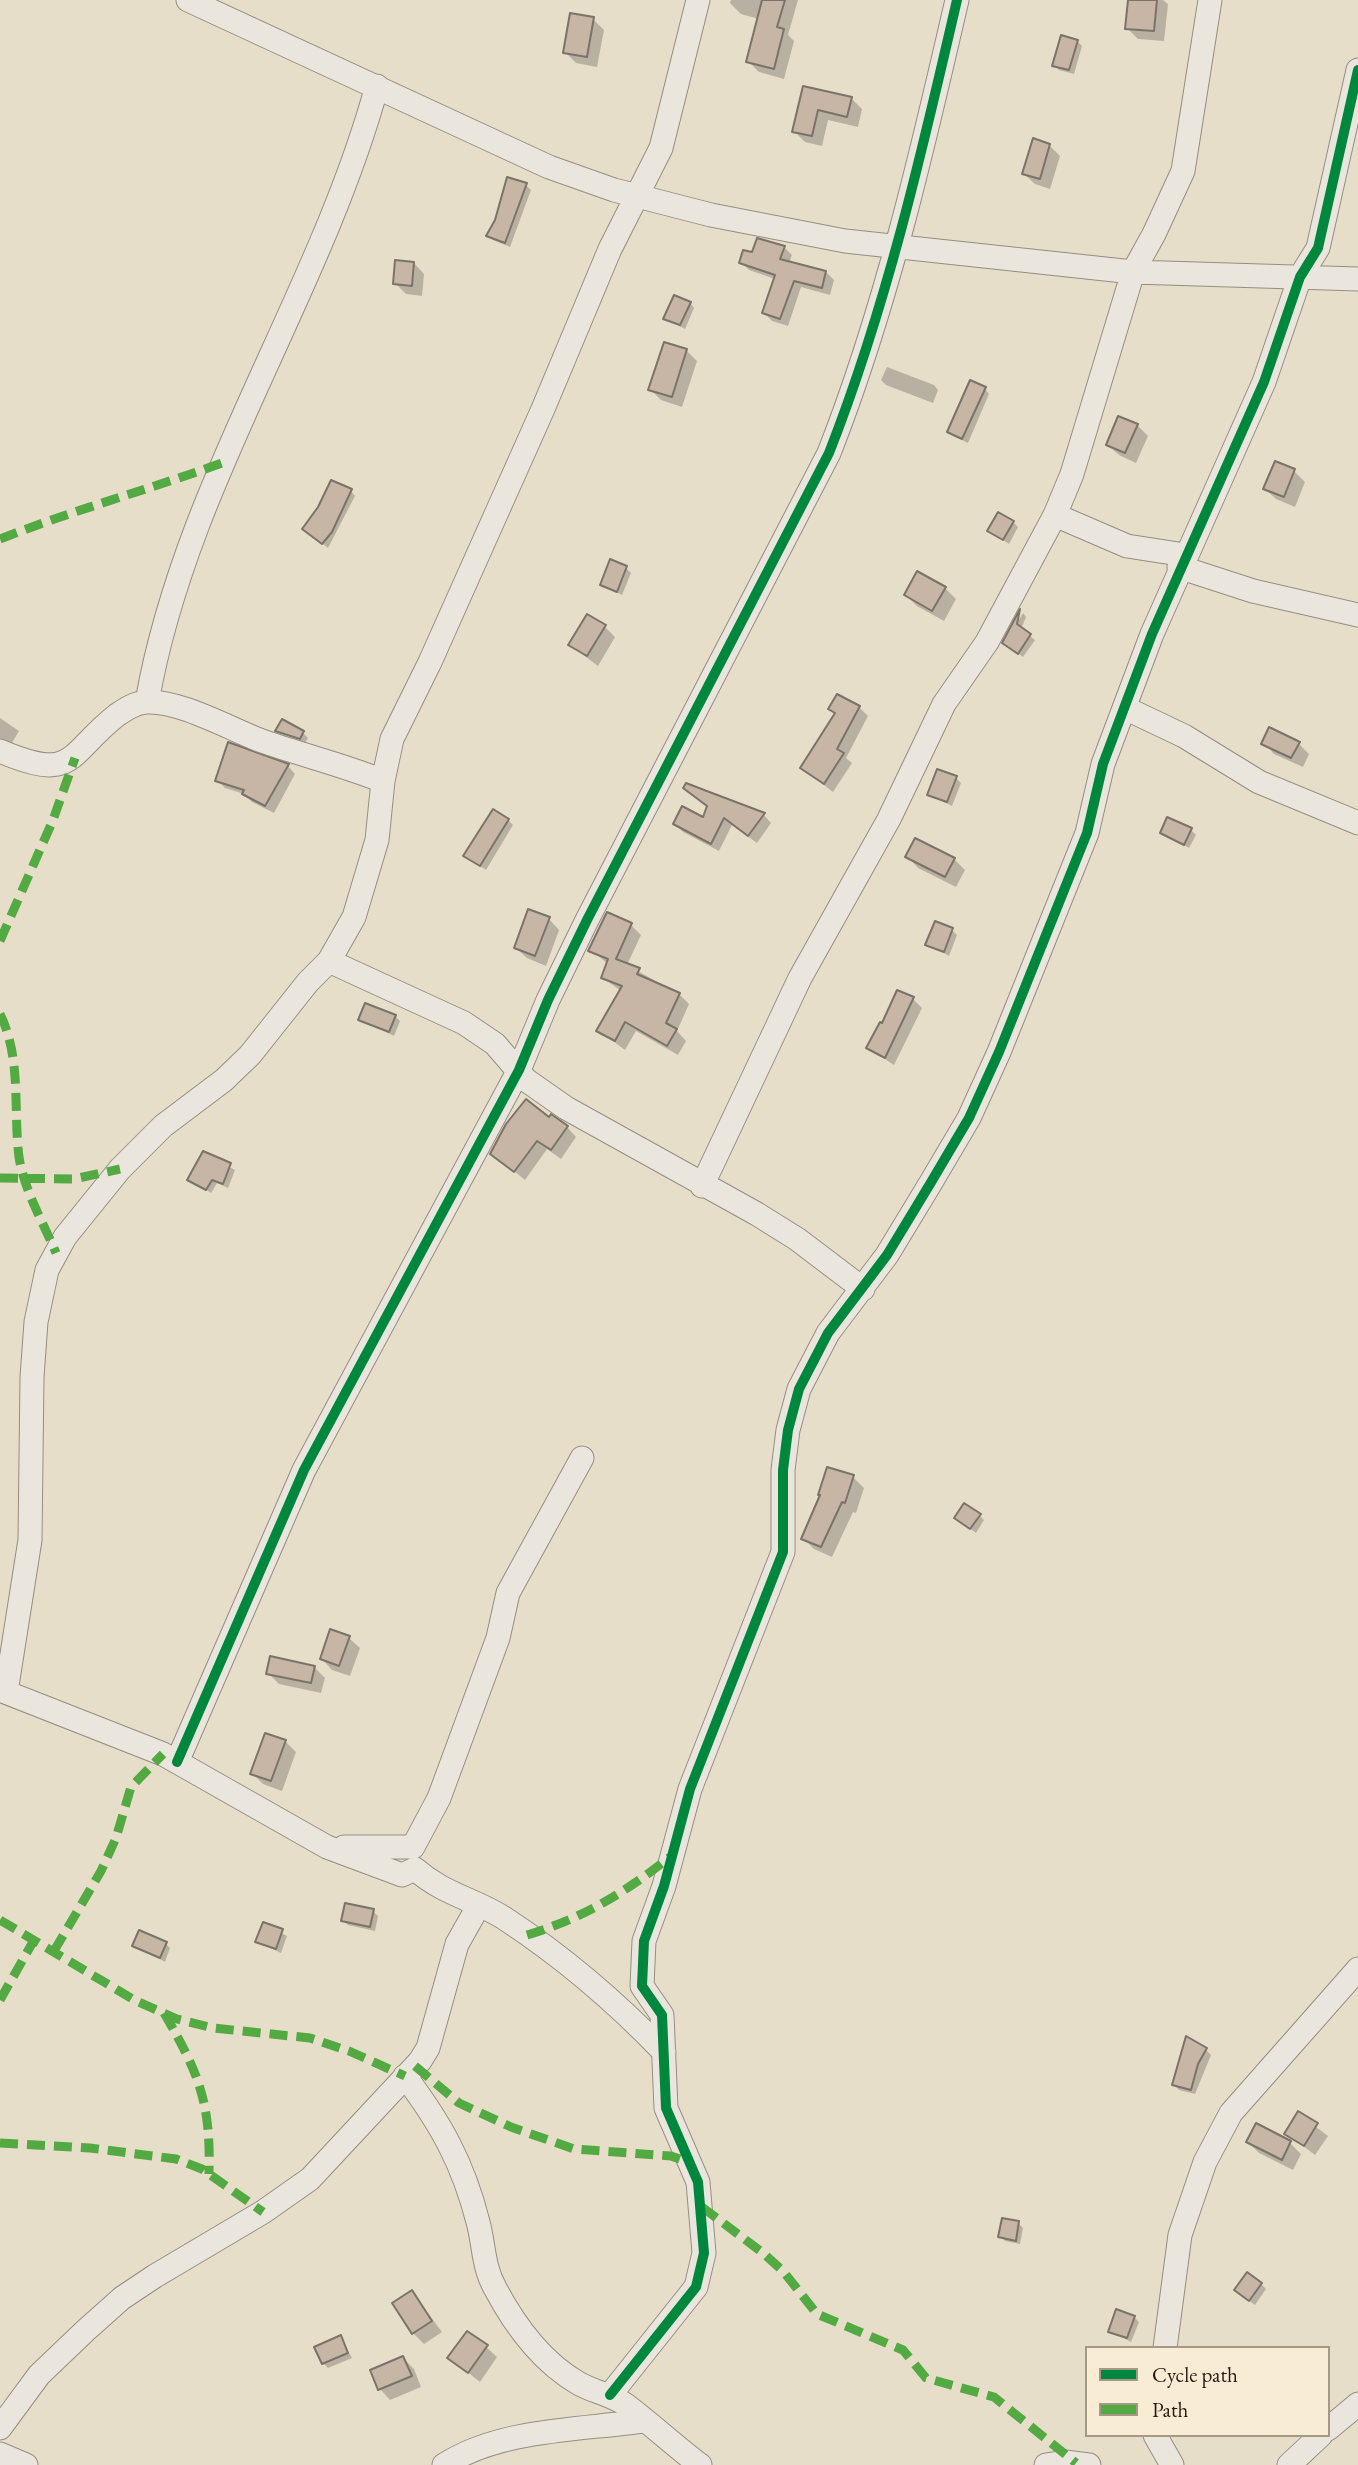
<!DOCTYPE html>
<html>
<head>
<meta charset="utf-8">
<style>
  body { margin:0 }
  #map { position:relative; width:1358px; height:2465px; overflow:hidden; background:#e7deca; font-family:"EB Garamond",serif }
  canvas { display:block }
  .legend { position:absolute; left:1085px; top:2346px; width:245px; height:91px; box-sizing:border-box; background:#f8edd4; border:2px solid #a59886; margin:0; padding:9px 12px; list-style:none; font-size:21px; color:#281911 }
  .legend li { display:flex; align-items:center; gap:14px; height:35px }
  .legend b { width:35px; border:2px solid #a59886 }
</style>
</head>
<body>
<div id="map">
<canvas width="1358" height="2465"></canvas>
<ul class="legend">
<li><b style="height:9px;background:#00873e"></b>Cycle path</li>
<li><b style="height:9px;background:#53a942"></b>Path</li>
</ul>
</div>
<script>
const g = document.querySelector('canvas').getContext('2d');
g.lineJoin = 'round';
function paint(path, color) { g.fillStyle = color; g.fill(path, 'evenodd'); }
function trace(path, color, width, dash) { g.strokeStyle = color; g.lineWidth = width; g.lineCap = dash ? 'butt' : 'round'; g.setLineDash(dash || []); g.stroke(path); }
const shadow = new Path2D(`
  M 731,0 L 798,0 L 788,35 L 794,41 L 784,79 L 759,72 L 748,61 L 759,19 L 741,14 L 730,3 Z
  M 1130,0 L 1163,0 L 1168,4 L 1164,41 L 1138,39 L 1127,28 Z
  M 593,19 L 604,30 L 597,67 L 576,63 L 565,52 Z
  M 1077,41 L 1082,46 L 1074,74 L 1059,70 L 1054,65 Z
  M 804,88 L 851,98 L 862,109 L 858,127 L 828,120 L 822,146 L 805,142 L 794,131 Z
  M 1049,145 L 1060,156 L 1050,189 L 1035,184 L 1024,174 Z
  M 526,185 L 531,190 L 510,247 L 493,240 L 488,235 Z
  M 784,247 L 792,255 L 789,263 L 826,272 L 834,280 L 830,295 L 801,287 L 788,326 L 772,321 L 764,313 L 775,279 L 749,270 L 741,262 Z
  M 414,263 L 424,274 L 422,296 L 406,294 L 395,283 Z
  M 690,303 L 694,308 L 685,329 L 665,319 Z
  M 686,350 L 697,361 L 682,407 L 661,400 L 650,389 Z
  M 887,367 L 934,385 L 938,390 L 933,403 L 886,385 L 881,380 Z
  M 985,389 L 989,394 L 968,443 L 954,436 L 949,431 Z
  M 1137,425 L 1148,436 L 1136,463 L 1119,455 L 1108,445 Z
  M 1276,464 L 1294,471 L 1305,482 L 1295,507 L 1276,499 L 1265,489 Z
  M 351,491 L 355,496 L 328,548 L 309,533 Z
  M 1013,522 L 1018,527 L 1009,544 L 989,531 Z
  M 626,568 L 631,573 L 622,595 L 602,584 Z
  M 918,574 L 945,588 L 956,599 L 944,621 L 917,606 L 906,595 Z
  M 1023,613 L 1026,617 L 1021,629 L 1035,640 L 1023,657 L 1005,643 Z
  M 605,627 L 615,637 L 598,666 L 570,645 Z
  M 859,707 L 868,716 L 846,758 L 852,763 L 833,792 L 802,768 L 836,715 L 831,709 Z
  M 0,718 L 19,731 L 12,743 L 0,743 Z
  M 278,730 L 303,733 L 308,738 L 305,743 Z
  M 1264,743 L 1298,743 L 1309,754 L 1303,767 L 1274,754 Z
  M 288,766 L 295,774 L 274,813 L 252,802 L 244,794 L 225,788 L 217,780 Z
  M 956,778 L 961,783 L 952,806 L 929,795 Z
  M 764,815 L 771,823 L 757,843 L 732,825 L 719,851 L 683,832 L 675,824 Z
  M 508,820 L 513,825 L 486,870 L 470,860 Z
  M 1191,830 L 1196,835 L 1189,848 L 1162,833 Z
  M 908,857 L 954,859 L 965,870 L 956,887 L 918,868 Z
  M 549,919 L 559,930 L 546,966 L 527,958 L 516,948 Z
  M 631,925 L 641,935 L 627,965 L 679,994 L 689,1004 L 677,1031 L 686,1041 L 678,1055 L 636,1031 L 625,1050 L 598,1030 L 621,991 L 603,978 L 608,964 L 591,950 Z
  M 952,930 L 957,935 L 949,956 L 928,944 Z
  M 913,999 L 922,1008 L 894,1065 L 868,1048 Z
  M 395,1016 L 400,1021 L 394,1036 L 360,1019 Z
  M 549,1119 L 567,1127 L 576,1137 L 561,1159 L 547,1149 L 525,1180 L 492,1153 Z
  M 204,1154 L 235,1170 L 228,1188 L 217,1183 L 211,1193 L 190,1179 Z
  M 853,1477 L 864,1488 L 856,1513 L 853,1512 L 832,1557 L 814,1549 L 803,1538 Z
  M 979,1515 L 984,1520 L 976,1533 L 956,1518 Z
  M 349,1638 L 360,1648 L 350,1676 L 332,1670 L 322,1659 Z
  M 314,1667 L 325,1678 L 321,1693 L 279,1684 L 268,1673 Z
  M 285,1741 L 296,1752 L 282,1791 L 263,1784 L 252,1773 Z
  M 373,1911 L 378,1916 L 375,1931 L 348,1925 L 343,1920 Z
  M 264,1924 L 287,1936 L 281,1953 L 257,1942 Z
  M 166,1944 L 170,1948 L 165,1962 L 134,1945 Z
  M 1206,2050 L 1211,2055 L 1195,2094 L 1179,2090 L 1174,2085 Z
  M 1299,2114 L 1328,2136 L 1315,2155 L 1286,2133 Z
  M 1256,2126 L 1290,2143 L 1301,2154 L 1293,2170 L 1259,2153 L 1248,2142 Z
  M 1018,2223 L 1023,2228 L 1020,2244 L 1005,2241 L 1000,2236 Z
  M 1261,2284 L 1266,2289 L 1255,2305 L 1241,2295 Z
  M 412,2292 L 442,2332 L 424,2344 L 413,2333 Z
  M 1134,2317 L 1139,2322 L 1131,2342 L 1110,2331 Z
  M 340,2337 L 352,2358 L 328,2368 L 323,2363 Z
  M 486,2347 L 497,2357 L 480,2382 L 450,2358 Z
  M 403,2358 L 414,2369 L 421,2387 L 390,2400 L 380,2389 Z`);
const building = new Path2D(`
  M 762,0 L 785,0 L 777,27 L 784,29 L 774,69 L 746,62 Z
  M 1128,0 L 1157,0 L 1154,31 L 1125,29 Z
  M 570,13 L 594,17 L 587,57 L 563,53 Z
  M 1061,35 L 1078,40 L 1069,70 L 1052,66 Z
  M 803,86 L 852,97 L 847,117 L 818,110 L 812,136 L 792,132 Z
  M 1033,138 L 1050,144 L 1040,179 L 1022,174 Z
  M 507,177 L 527,183 L 505,243 L 486,236 L 495,220 Z
  M 757,238 L 785,246 L 780,259 L 826,271 L 822,288 L 794,281 L 780,319 L 762,313 L 775,275 L 739,263 L 743,250 L 752,252 Z
  M 395,260 L 414,262 L 412,286 L 393,284 Z
  M 674,295 L 691,302 L 680,325 L 663,319 Z
  M 664,342 L 687,349 L 672,397 L 648,390 Z
  M 970,380 L 986,387 L 962,439 L 947,432 Z
  M 1118,416 L 1138,424 L 1125,453 L 1106,445 Z
  M 1275,461 L 1295,469 L 1284,497 L 1263,489 Z
  M 331,480 L 352,489 L 332,532 L 322,544 L 302,529 L 318,507 Z
  M 998,512 L 1014,521 L 1003,540 L 987,531 Z
  M 610,559 L 627,566 L 617,592 L 600,585 Z
  M 917,571 L 946,587 L 932,611 L 904,595 Z
  M 1020,609 L 1017,624 L 1031,634 L 1018,654 L 1002,643 Z
  M 587,614 L 606,625 L 587,656 L 568,645 Z
  M 837,694 L 860,706 L 837,749 L 844,753 L 824,784 L 800,768 L 835,713 L 828,709 Z
  M 282,719 L 304,731 L 300,739 L 275,731 Z
  M 1269,727 L 1300,742 L 1291,758 L 1261,744 Z
  M 228,742 L 289,764 L 265,806 L 242,794 L 244,790 L 215,781 Z
  M 937,769 L 957,776 L 947,802 L 927,795 Z
  M 686,783 L 712,793 L 765,813 L 748,836 L 724,818 L 711,844 L 673,824 L 682,806 L 703,817 L 707,806 L 683,788 Z
  M 493,809 L 509,819 L 480,866 L 463,856 Z
  M 1167,817 L 1192,828 L 1184,845 L 1160,833 Z
  M 915,838 L 955,858 L 945,877 L 905,857 Z
  M 528,909 L 550,917 L 535,956 L 514,948 Z
  M 607,912 L 632,923 L 616,959 L 640,968 L 637,974 L 680,993 L 666,1023 L 677,1029 L 667,1046 L 625,1022 L 615,1041 L 596,1031 L 622,986 L 601,978 L 608,959 L 588,951 Z
  M 935,921 L 953,928 L 944,952 L 925,945 Z
  M 897,990 L 914,997 L 885,1058 L 866,1048 L 880,1022 L 882,1023 Z
  M 365,1003 L 396,1015 L 389,1032 L 358,1020 Z
  M 526,1099 L 549,1117 L 551,1114 L 568,1126 L 551,1150 L 537,1141 L 514,1172 L 490,1154 L 506,1124 Z
  M 203,1151 L 231,1163 L 223,1184 L 212,1180 L 206,1190 L 187,1180 Z
  M 827,1467 L 854,1475 L 845,1503 L 842,1502 L 821,1547 L 801,1539 L 820,1495 L 818,1495 Z
  M 964,1503 L 981,1514 L 970,1529 L 954,1518 Z
  M 330,1629 L 350,1636 L 339,1666 L 320,1659 Z
  M 270,1656 L 315,1666 L 311,1683 L 266,1674 Z
  M 265,1733 L 286,1740 L 271,1781 L 250,1774 Z
  M 345,1903 L 374,1909 L 370,1927 L 341,1921 Z
  M 263,1922 L 283,1929 L 276,1949 L 255,1942 Z
  M 139,1930 L 167,1942 L 160,1958 L 132,1946 Z
  M 1186,2036 L 1207,2048 L 1198,2064 L 1191,2090 L 1172,2085 Z
  M 1298,2111 L 1318,2123 L 1304,2146 L 1284,2134 Z
  M 1256,2123 L 1291,2141 L 1282,2160 L 1246,2142 Z
  M 1002,2218 L 1019,2221 L 1016,2241 L 998,2237 Z
  M 1247,2272 L 1262,2283 L 1249,2301 L 1234,2290 Z
  M 412,2290 L 432,2321 L 412,2334 L 392,2303 Z
  M 1116,2309 L 1135,2316 L 1127,2338 L 1108,2332 Z
  M 467,2331 L 488,2345 L 468,2373 L 447,2358 Z
  M 341,2335 L 348,2353 L 322,2364 L 314,2347 Z
  M 403,2356 L 412,2376 L 378,2390 L 370,2370 Z`);
const minor = new Path2D(`
  M 188,0 L 549,167 L 614,190 L 711,215 L 845,241 L 1133,272 L 1358,279
  M 1055,515 L 1127,546 L 1185,555
  M 1179,567 L 1253,591 L 1358,615
  M 147,702 C 185,484 319,297 377,86
  M 1125,708 L 1184,736 L 1259,782 L 1358,823
  M 0,751 C 76,783 66,755 117,715 C 126,709 135,703 146,702 C 180,700 230,729 262,741 C 302,755 343,765 383,781
  M 329,961 L 464,1023 L 495,1044 L 526,1080 L 566,1108 L 757,1214 L 797,1239 L 863,1289
  M 702,1186 L 800,978 L 889,819 L 944,704 L 987,642 L 1055,515 L 1072,474 L 1133,272 L 1154,234 L 1183,171 L 1210,0
  M 0,1690 L 163,1754 L 327,1847 L 402,1875 L 415,1869 C 445,1895 472,1898 504,1918 C 562,1956 616,2002 664,2052
  M 6,1692 L 30,1540 L 32,1377 L 36,1322 L 47,1270 L 65,1237 L 120,1169 L 163,1126 L 224,1080 L 250,1055 L 308,982 L 329,961 L 354,917 L 377,840 L 383,781 L 392,739 L 430,662 L 543,409 L 610,249 L 661,148 L 698,0
  M 177,1762 L 304,1470 L 519,1070 L 548,1000 L 588,918 L 829,453 C 886,308 922,152 957,0
  M 344,1847 L 413,1847 L 439,1798 L 498,1638 L 508,1593 L 582,1458
  M 405,2076 C 441,2124 463,2163 478,2222 C 484,2244 483,2267 495,2288 C 514,2324 542,2362 578,2383 C 593,2392 611,2394 626,2405 C 651,2424 675,2446 700,2465
  M 1165,2348 L 1180,2235 L 1205,2162 L 1231,2113 L 1358,1969
  M 610,2395 L 696,2287 L 704,2253 L 698,2182 L 666,2108 L 662,2015 L 642,1986 L 644,1941 L 664,1886 L 690,1789 L 783,1552 L 783,1470 L 788,1430 L 799,1389 L 828,1333 L 887,1255 L 930,1184 L 969,1118 L 999,1052 L 1087,833 L 1103,764 L 1152,634 L 1264,382 L 1300,277 L 1318,248 L 1358,70
  M 0,2428 L 39,2375 L 85,2331 L 122,2298 L 155,2276 L 263,2212 L 310,2179 L 420,2061 L 428,2048 L 457,1944 L 479,1905
  M 1328,2429 L 1358,2404
  M 1155,2435 L 1172,2465
  M 0,2454 L 26,2465
  M 444,2465 C 500,2429 579,2430 643,2421
  M 1046,2465 L 1065,2462 L 1089,2465
  M 1289,2465 L 1321,2435`);
const quiet = new Path2D(`
  M 0,539 C 74,510 150,489 225,462
  M 0,941 L 53,820 L 75,758
  M 0,1014 C 22,1059 13,1110 19,1157 C 24,1190 43,1222 56,1253
  M 0,1178 L 74,1179 L 120,1169
  M 0,1920 L 136,2001 L 177,2019 L 213,2028 L 310,2038 L 349,2051 L 405,2076
  M 527,1935 C 583,1918 623,1894 670,1857
  M 54,1951 L 101,1871 L 116,1838 L 131,1787 L 163,1754
  M 0,2000 L 34,1940
  M 164,2013 C 199,2073 211,2103 209,2174
  M 415,2066 L 459,2103 L 511,2127 L 574,2149 L 671,2156 L 691,2163
  M 0,2143 L 90,2148 L 176,2159 L 202,2169 L 263,2212
  M 702,2207 L 763,2253 L 783,2271 L 817,2314 L 903,2350 L 926,2378 L 994,2397 L 1076,2463`);
const cycleway = new Path2D(`
  M 177,1762 L 304,1470 L 519,1070 L 548,1000 L 588,918 L 829,453 C 886,308 922,152 957,0
  M 610,2395 L 696,2287 L 704,2253 L 698,2182 L 666,2108 L 662,2015 L 642,1986 L 644,1941 L 664,1886 L 690,1789 L 783,1552 L 783,1470 L 788,1430 L 799,1389 L 828,1333 L 887,1255 L 930,1184 L 969,1118 L 999,1052 L 1087,833 L 1103,764 L 1152,634 L 1264,382 L 1300,277 L 1318,248 L 1358,70`);
paint(shadow, '#0003');
paint(building, '#c7b5a5');
trace(building, '#7a7368', 2);
trace(minor, '#948e81', 25);
trace(minor, '#ebe6dd', 23);
trace(quiet, '#53a942', 9, [18, 9]);
trace(cycleway, '#00873e', 10);
</script>
</body>
</html>
